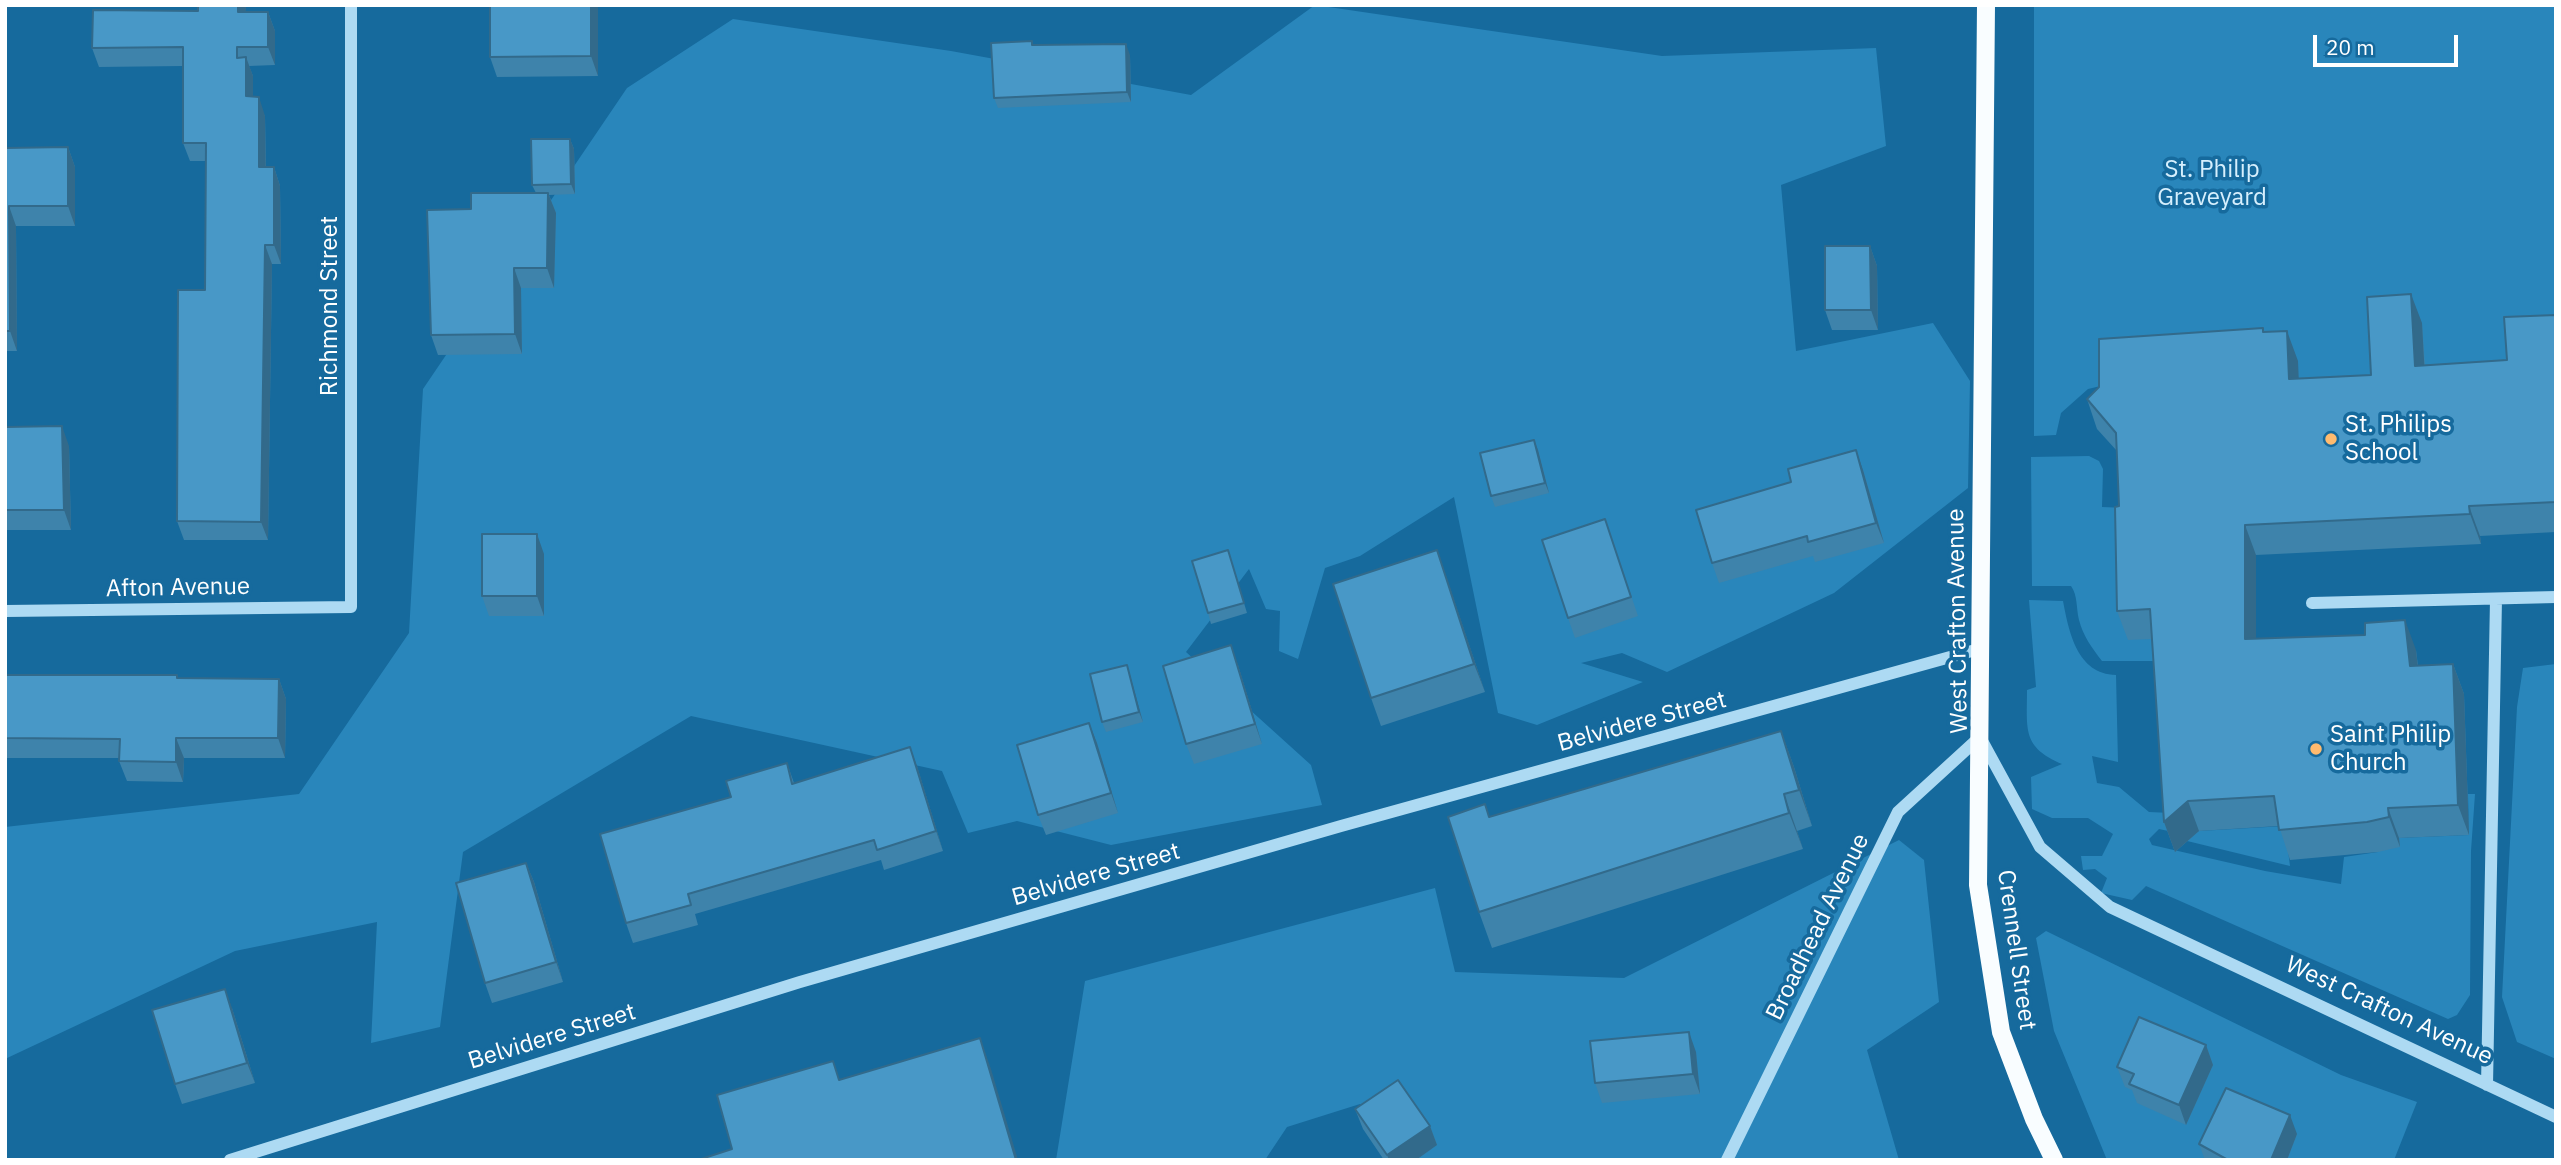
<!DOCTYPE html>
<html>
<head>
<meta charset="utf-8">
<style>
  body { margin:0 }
  #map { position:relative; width:2561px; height:1165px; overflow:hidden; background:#166a9d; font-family:"IBM Plex Sans",sans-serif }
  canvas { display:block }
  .frame { position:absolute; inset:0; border:7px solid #fff; pointer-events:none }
  .scale { position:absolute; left:2313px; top:35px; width:145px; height:32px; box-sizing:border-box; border:4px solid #fff; border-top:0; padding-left:9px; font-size:21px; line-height:24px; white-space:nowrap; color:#fff; -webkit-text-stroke:5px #166a9d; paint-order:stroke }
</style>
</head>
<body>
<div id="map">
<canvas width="2561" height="1165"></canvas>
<div class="frame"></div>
<div class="scale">20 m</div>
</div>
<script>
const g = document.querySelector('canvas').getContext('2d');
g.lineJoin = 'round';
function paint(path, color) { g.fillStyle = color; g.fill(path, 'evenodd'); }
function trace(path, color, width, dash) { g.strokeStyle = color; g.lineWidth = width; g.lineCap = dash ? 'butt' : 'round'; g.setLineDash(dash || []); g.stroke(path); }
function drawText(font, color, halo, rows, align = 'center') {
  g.font = font + ' "IBM Plex Sans",sans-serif'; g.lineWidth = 7; g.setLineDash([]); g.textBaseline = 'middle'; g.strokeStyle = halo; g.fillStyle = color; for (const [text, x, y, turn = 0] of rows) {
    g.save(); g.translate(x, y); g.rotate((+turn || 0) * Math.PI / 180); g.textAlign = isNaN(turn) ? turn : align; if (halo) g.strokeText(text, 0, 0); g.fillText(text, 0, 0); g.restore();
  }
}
const green = new Path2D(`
  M 1315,5 L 1662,56 L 1876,48 L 1886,146 L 1781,185 L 1796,351 L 1933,323 L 1970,381 L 1968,488 L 1834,593 L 1667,672 L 1622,653 L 1581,663 L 1643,682 L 1537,725 L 1498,713 L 1454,497 L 1360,556 L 1325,568 L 1298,659 L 1279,651 L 1280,611 L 1266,609 L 1249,569 L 1186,652 L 1311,765 L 1322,805 L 1111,845 L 1017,821 L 968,833 L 942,771 L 691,716 L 463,852 L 440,1027 L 371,1043 L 377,922 L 235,951 L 5,1059 L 5,827 L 299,794 L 409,633 L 423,389 L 627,88 L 733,19 L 951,51 L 1191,95 Z
  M 2034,5 L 2556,5 L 2556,345 L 2518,390 L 2299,398 L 2297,361 L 2109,384 L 2088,389 L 2061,413 L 2056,435 L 2034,436 Z
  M 2089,456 L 2099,461 L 2103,469 L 2102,507 L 2127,508 L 2163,638 L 2165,661 L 2102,661 C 2092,648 2083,636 2079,620 C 2076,608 2078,596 2071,586 L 2032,586 L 2031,457 Z
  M 2029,600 L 2063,601 C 2069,632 2077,674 2116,675 L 2118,762 L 2092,756 L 2097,783 L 2119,787 L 2149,812 L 2171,813 L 2173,832 L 2159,829 L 2149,839 L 2152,845 L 2265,871 L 2341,884 L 2344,857 L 2378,852 L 2378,842 L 2399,847 L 2399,838 L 2469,835 L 2468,794 L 2475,794 L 2471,851 L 2470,995 L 2457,1015 L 2448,1019 L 2146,886 L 2132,900 L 2101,893 L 2107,878 L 2095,869 L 2083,870 L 2081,856 L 2102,856 L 2113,834 L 2088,818 L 2052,818 L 2032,809 L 2031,777 L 2062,764 C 2022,747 2027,730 2027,690 L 2036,687 Z
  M 2556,664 L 2556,1059 L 2517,1042 L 2502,997 L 2517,707 L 2523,668 Z
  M 2285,826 L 2290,866 L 2183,840 L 2199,831 Z
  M 1899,840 L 1924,860 L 1939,1002 L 1867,1050 L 1899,1160 L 1396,1160 L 1360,1104 L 1287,1127 L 1265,1160 L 1056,1160 L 1085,981 L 1435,888 L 1455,972 L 1624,978 Z
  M 2046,931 L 2341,1075 L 2417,1102 L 2394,1160 L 2107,1160 L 2054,1031 L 2036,938 Z`);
const minor = new Path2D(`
  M 2312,603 L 2556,597
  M 5,611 L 351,607 L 351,5
  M 2487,1085 L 2496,599
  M 230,1160 L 800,982 L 1341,826 L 1979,649
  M 1727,1160 L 1898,812 L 1980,737 L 2040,847 L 2110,907 L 2556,1117`);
const major = new Path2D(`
  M 1986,5 L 1978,885 L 2001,1032 L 2034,1119 L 2054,1160`);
const wall = new Path2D(`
  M 198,5 L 246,5 L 245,12 L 268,12 L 275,31 L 275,65 L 249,66 L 253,76 L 253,97 L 265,116 L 266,167 L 274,167 L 280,186 L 281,264 L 272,264 L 268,540 L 184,540 L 177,521 L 205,290 L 205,161 L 190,161 L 183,143 L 183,66 L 99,67 L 92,48 L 198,11 Z
  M 598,5 L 598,76 L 497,77 L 490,57 Z
  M 1034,45 L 1130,55 L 1131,102 L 998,108 L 994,98 Z
  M 570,139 L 574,149 L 575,194 L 549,195 L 556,213 L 554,288 L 521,288 L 522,354 L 438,355 L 431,335 L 471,209 L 536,193 L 532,185 Z
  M 68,147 L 75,167 L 75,226 L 16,226 L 17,351 L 5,351 L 5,148 Z
  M 1870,246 L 1877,266 L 1878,330 L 1832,330 L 1825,310 Z
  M 2556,315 L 2556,532 L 2480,536 L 2481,544 L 2256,555 L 2256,639 L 2416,650 L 2418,666 L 2453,664 L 2464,694 L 2469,835 L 2399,838 L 2400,847 L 2378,852 L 2290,860 L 2279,826 L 2199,831 L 2175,852 L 2164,822 L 2152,639 L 2128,640 L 2117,611 L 2119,506 L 2117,451 L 2097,429 L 2087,399 L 2263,328 L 2265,332 L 2298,361 L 2298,378 L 2371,375 L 2422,323 L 2425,365 L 2507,360 Z
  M 5,427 L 69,446 L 71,530 L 5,530 Z
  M 1538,450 L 1549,493 L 1495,507 L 1491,496 Z
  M 1863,470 L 1884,543 L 1815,562 L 1813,556 L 1719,583 L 1712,563 Z
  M 1612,539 L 1638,616 L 1575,638 L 1568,618 Z
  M 1437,550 L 1485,692 L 1381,726 L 1371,698 Z
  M 544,554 L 544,616 L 489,616 L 482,596 Z
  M 1231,560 L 1247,613 L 1211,624 L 1208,613 Z
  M 1127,665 L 1143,722 L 1106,732 L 1102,722 Z
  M 1238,665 L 1262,744 L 1194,764 L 1186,744 Z
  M 5,675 L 177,675 L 178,678 L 279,679 L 286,699 L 285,758 L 184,758 L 183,782 L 127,781 L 119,761 L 119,758 L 5,758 Z
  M 1089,723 L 1097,743 L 1118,813 L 1046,835 L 1038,815 Z
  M 1781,731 L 1794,767 L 1812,826 L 1797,831 L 1803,849 L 1492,948 L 1479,912 L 1489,817 Z
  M 787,763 L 794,783 L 917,766 L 943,851 L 884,870 L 881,860 L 695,914 L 698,925 L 633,943 L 626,923 L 731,797 Z
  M 526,863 L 534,882 L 563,982 L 492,1003 L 485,983 Z
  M 232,1008 L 255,1083 L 182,1104 L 175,1084 Z
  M 2206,1045 L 2213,1065 L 2186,1125 L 2137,1103 L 2132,1090 L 2125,1087 L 2117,1067 Z
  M 1696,1052 L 1700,1094 L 1602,1103 L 1595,1083 Z
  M 1355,1109 L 1430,1126 L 1437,1145 L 1416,1160 L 1384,1160 L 1363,1129 Z
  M 2297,1134 L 2287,1160 L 2205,1160 L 2199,1144 Z`);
const shadedWall = new Path2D(`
  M 238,5 L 246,5 L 245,30 L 238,12 Z
  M 591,5 L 598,5 L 598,76 L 591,56 Z
  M 268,12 L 275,31 L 275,65 L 268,47 Z
  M 1126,44 L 1130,55 L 1131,102 L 1127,92 Z
  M 246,57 L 253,76 L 253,115 L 246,96 Z
  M 259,97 L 265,116 L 266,186 L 259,167 Z
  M 570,139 L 574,149 L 575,194 L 571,184 Z
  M 68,147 L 75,167 L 75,226 L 68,206 Z
  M 274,167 L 280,186 L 281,264 L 274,245 Z
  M 548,193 L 556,213 L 554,288 L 547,268 Z
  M 9,206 L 16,226 L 17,351 L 10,331 Z
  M 265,245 L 272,264 L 268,540 L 261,522 Z
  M 1870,246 L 1877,266 L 1878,330 L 1871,310 Z
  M 514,268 L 521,288 L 522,354 L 515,334 Z
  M 2411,294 L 2422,323 L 2426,396 L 2415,366 Z
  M 2287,331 L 2298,361 L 2300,409 L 2289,379 Z
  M 62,426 L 69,446 L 71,530 L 64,510 Z
  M 1534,440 L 1538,450 L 1549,493 L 1545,483 Z
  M 1856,450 L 1863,470 L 1884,543 L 1876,523 Z
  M 2469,506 L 2480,536 L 2481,544 L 2470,514 Z
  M 2245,525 L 2256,555 L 2256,669 L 2245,639 Z
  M 537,534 L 544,554 L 544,616 L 537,596 Z
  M 1437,550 L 1447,578 L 1485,692 L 1474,664 Z
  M 2405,620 L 2416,650 L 2421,696 L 2410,666 Z
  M 1231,645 L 1238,665 L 1262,744 L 1255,724 Z
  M 2453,664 L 2464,694 L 2469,835 L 2458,805 Z
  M 1127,665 L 1130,675 L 1143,722 L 1139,712 Z
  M 279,679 L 286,699 L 285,758 L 278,738 Z
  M 1089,723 L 1097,743 L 1118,813 L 1111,793 Z
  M 1781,731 L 1794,767 L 1812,826 L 1799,790 Z
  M 176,738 L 184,758 L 183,782 L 176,762 Z
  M 910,747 L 917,766 L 943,851 L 936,831 Z
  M 1784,794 L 1797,831 L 1803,849 L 1789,813 Z
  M 2188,801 L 2199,831 L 2175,852 L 2164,822 Z
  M 2388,808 L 2399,838 L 2400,847 L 2389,817 Z
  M 526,863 L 534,882 L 563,982 L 556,962 Z
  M 225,989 L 232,1008 L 255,1083 L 247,1063 Z
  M 1689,1032 L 1696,1052 L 1700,1094 L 1693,1074 Z
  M 980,1038 L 991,1069 L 1018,1160 L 1016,1160 Z
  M 2206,1045 L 2213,1065 L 2186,1125 L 2179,1105 Z
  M 2290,1115 L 2297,1134 L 2287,1160 L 2271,1160 Z
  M 1430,1126 L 1437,1145 L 1416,1160 L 1389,1160 L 1387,1155 Z`);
const building = new Path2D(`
  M 198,5 L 238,5 L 238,12 L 268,12 L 268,47 L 237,47 L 237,58 L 246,57 L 246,96 L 259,97 L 259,167 L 274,167 L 274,245 L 265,245 L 261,522 L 177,521 L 178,290 L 205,290 L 206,143 L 183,143 L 183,47 L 92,48 L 93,10 L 198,11 Z
  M 490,5 L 591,5 L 591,56 L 490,57 Z
  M 1032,41 L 1032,45 L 1126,44 L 1127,92 L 994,98 L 991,43 Z
  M 531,139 L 570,139 L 571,184 L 532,185 Z
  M 68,147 L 68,206 L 9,206 L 10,331 L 5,331 L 5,148 Z
  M 471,193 L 548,193 L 547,268 L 514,268 L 515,334 L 431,335 L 427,210 L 471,209 Z
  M 1825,246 L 1870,246 L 1871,310 L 1825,310 Z
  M 2411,294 L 2415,366 L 2507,360 L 2504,317 L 2556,315 L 2556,502 L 2469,506 L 2470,514 L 2245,525 L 2245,639 L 2365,635 L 2365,623 L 2405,620 L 2410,666 L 2453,664 L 2458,805 L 2388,808 L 2389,817 L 2367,822 L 2279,830 L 2274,796 L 2188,801 L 2164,822 L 2150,609 L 2117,611 L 2115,507 L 2119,506 L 2116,433 L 2087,399 L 2099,387 L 2099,339 L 2263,328 L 2263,332 L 2287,331 L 2289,379 L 2371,375 L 2367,297 Z
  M 62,426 L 64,510 L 5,510 L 5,427 Z
  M 1534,440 L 1545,483 L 1491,496 L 1480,453 Z
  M 1856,450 L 1876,523 L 1808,542 L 1807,536 L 1712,563 L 1696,510 L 1791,482 L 1788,469 Z
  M 1605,519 L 1631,597 L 1568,618 L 1542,540 Z
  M 482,534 L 537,534 L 537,596 L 482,596 Z
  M 1228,550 L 1244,603 L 1208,613 L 1192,561 Z
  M 1437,550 L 1474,664 L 1371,698 L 1333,584 Z
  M 1231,645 L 1255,724 L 1186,744 L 1163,666 Z
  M 1127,665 L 1139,712 L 1102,722 L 1090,674 Z
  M 5,675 L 177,675 L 177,678 L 279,679 L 278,738 L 176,738 L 176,762 L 119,761 L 120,739 L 5,738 Z
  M 1089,723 L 1111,793 L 1038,815 L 1017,745 Z
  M 1781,731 L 1799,790 L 1784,794 L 1789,813 L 1479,912 L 1448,817 L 1485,804 L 1489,817 Z
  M 910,747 L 936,831 L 877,850 L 874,840 L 688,894 L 691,905 L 626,923 L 600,834 L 731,797 L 726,781 L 787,763 L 792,784 Z
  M 526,863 L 556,962 L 485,983 L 456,883 Z
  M 225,989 L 247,1063 L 175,1084 L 152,1010 Z
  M 2139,1017 L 2206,1045 L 2179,1105 L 2129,1084 L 2134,1074 L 2117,1067 Z
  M 1689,1032 L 1693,1074 L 1595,1083 L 1590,1041 Z
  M 980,1038 L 1016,1160 L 698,1160 L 732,1149 L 717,1095 L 833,1061 L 839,1080 Z
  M 1398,1080 L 1430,1126 L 1387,1155 L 1355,1109 Z
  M 2226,1088 L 2290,1115 L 2271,1160 L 2228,1160 L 2199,1144 Z`);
const markers = [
  [2331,439,7,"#ffbb6f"],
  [2316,749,7,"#ffbb6f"]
];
const parkNames = [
  ["St. Philip",2212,170],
  ["Graveyard",2212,198]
];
const streetNames = [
  ["Richmond Street",330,306,-90],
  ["Afton Avenue",178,588,-1],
  ["West Crafton Avenue",1958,621,-91],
  ["Belvidere Street",1642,722,-15],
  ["Belvidere Street",1096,875,-16],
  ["Broadhead Avenue",1818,927,-64],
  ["Crennell Street",2016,950,82],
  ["West Crafton Avenue",2389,1011,25],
  ["Belvidere Street",552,1037,-17]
];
const poiNames = [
  ["St. Philips",2345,425],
  ["School",2345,453],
  ["Saint Philip",2330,735],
  ["Church",2330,763]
];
paint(green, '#2986bb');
trace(minor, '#addaf3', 12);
trace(major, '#f9fdff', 18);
paint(wall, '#3e83ab');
paint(shadedWall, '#326a8b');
paint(building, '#4898c7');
trace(building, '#326a8b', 2);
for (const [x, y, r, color] of markers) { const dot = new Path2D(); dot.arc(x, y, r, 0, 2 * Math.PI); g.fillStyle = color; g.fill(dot); trace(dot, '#166a9d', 2.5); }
drawText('24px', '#d6effd', '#166a9d', parkNames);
drawText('24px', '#fff', '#166a9d', streetNames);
drawText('24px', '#fff', '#166a9d', poiNames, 'left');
</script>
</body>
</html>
